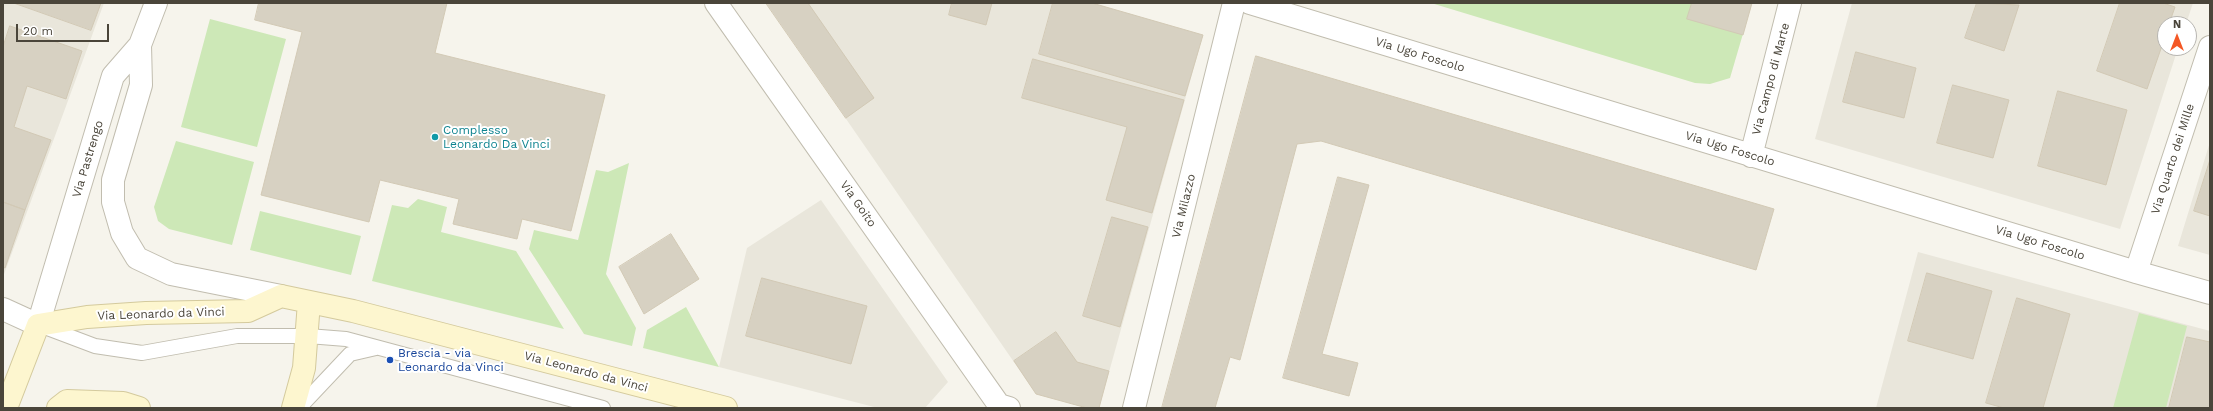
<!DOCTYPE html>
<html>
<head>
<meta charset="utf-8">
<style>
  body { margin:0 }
  #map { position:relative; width:2213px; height:411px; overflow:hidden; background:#f6f4ec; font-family:"Work Sans",sans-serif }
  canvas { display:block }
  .frame { position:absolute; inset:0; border:4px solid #4a453a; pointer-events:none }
  .north { position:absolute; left:2157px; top:16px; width:40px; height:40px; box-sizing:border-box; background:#fff; border:1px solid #b7b5b0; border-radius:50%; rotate:0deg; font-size:11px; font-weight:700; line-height:16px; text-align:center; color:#4a453a }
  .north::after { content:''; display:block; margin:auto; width:14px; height:18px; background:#f45825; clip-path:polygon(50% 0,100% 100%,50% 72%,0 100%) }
  .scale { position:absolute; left:16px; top:24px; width:93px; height:18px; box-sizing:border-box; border:2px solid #4a453a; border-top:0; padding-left:5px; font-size:12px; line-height:14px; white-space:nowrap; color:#4a453a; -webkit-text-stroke:3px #fff; paint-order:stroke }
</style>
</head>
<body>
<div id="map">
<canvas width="2213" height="411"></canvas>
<div class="frame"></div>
<div class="north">N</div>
<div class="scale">20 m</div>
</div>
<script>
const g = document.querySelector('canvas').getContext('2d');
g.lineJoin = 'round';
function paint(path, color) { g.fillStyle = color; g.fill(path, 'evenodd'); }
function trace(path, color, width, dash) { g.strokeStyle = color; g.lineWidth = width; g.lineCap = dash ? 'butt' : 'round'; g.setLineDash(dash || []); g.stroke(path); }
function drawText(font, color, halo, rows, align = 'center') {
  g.font = font + ' "Work Sans",sans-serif'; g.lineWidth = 4; g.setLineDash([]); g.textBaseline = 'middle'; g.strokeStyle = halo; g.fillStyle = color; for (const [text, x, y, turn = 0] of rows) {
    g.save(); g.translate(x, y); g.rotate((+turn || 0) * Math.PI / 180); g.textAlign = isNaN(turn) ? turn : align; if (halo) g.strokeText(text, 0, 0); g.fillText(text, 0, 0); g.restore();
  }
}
const residential = new Path2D(`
  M 3,3 L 104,3 L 3,277 Z
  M 766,3 L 1092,3 L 1203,35 L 1099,408 L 1087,408 L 1036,394 Z
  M 1852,3 L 2193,3 L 2186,24 L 2165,24 L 2165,48 L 2178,48 L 2120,229 L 1815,139 Z
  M 2210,142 L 2210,255 L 2178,246 Z
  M 821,200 L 948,382 L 925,408 L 878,408 L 719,367 L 747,248 Z
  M 1918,252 L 2210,331 L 2210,408 L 1876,408 Z`);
const green = new Path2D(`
  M 1431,3 L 1752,3 L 1730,78 L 1710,84 L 1695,83 Z
  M 210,19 L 286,39 L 257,147 L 181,127 Z
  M 176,141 L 254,162 L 232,245 L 169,229 L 158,221 L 154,207 Z
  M 629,163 L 606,274 L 636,328 L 632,346 L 584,334 L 529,249 L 534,230 L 578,240 L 596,170 L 608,172 Z
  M 418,199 L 447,207 L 441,232 L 516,251 L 564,329 L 372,281 L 392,205 L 408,208 Z
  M 260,211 L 361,236 L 351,275 L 250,250 Z
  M 686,307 L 719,367 L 643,348 L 647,330 Z
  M 2139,313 L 2187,326 L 2166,408 L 2113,408 Z`);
const building = new Path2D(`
  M 14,3 L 101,3 L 91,30 Z
  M 259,3 L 447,3 L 435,53 L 605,95 L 571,231 L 522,219 L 517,239 L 453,224 L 459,199 L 380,180 L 369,222 L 261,195 L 302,32 L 255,20 Z
  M 766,3 L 808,3 L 874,98 L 846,118 Z
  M 952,3 L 992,3 L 986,25 L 949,15 Z
  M 1053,3 L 1092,3 L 1203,35 L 1185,96 L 1039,54 Z
  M 1692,3 L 1752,3 L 1743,35 L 1687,19 Z
  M 1977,3 L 2019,5 L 2004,51 L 1965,38 Z
  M 2120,3 L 2163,3 L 2175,7 L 2169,24 L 2165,24 L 2165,37 L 2147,89 L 2097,71 Z
  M 10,26 L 82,51 L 66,99 L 27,86 L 14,127 L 51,140 L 25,210 L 3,202 L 3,47 Z
  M 1856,52 L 1916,68 L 1904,118 L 1843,102 Z
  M 1256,56 L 1774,209 L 1756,270 L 1321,141 L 1297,144 L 1240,360 L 1230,357 L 1215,408 L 1162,408 Z
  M 1033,59 L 1184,100 L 1152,213 L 1106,200 L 1127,127 L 1022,98 Z
  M 1953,85 L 2009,100 L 1993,158 L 1937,143 Z
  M 2058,91 L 2127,110 L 2106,185 L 2038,166 Z
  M 2210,160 L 2210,216 L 2194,211 Z
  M 1338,177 L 1369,185 L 1322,354 L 1358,363 L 1349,396 L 1283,378 Z
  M 3,202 L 25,210 L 5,268 L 3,267 Z
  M 1112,217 L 1148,227 L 1120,327 L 1083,316 Z
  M 671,234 L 699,279 L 644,314 L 619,267 Z
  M 1927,273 L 1992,291 L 1973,359 L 1908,341 Z
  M 762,278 L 867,306 L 851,364 L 746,336 Z
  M 2017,298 L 2070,314 L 2043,408 L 2004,408 L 1986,403 Z
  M 1056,332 L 1077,362 L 1109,371 L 1099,408 L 1087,408 L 1036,394 L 1014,361 Z
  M 2187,337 L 2210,342 L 2210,408 L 2169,408 Z`);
const service = new Path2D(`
  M 42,326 L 95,346 L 142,353 L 237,336 L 308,336 L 346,339 L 603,408
  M 299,408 L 350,354 L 376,348`);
const minor = new Path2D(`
  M 716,3 L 999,405 L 1009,408
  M 1250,3 L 2136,272 L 2210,293
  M 1751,156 L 1790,3
  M 2136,272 L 2210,47
  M 1134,408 L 1234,3`);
const tertiary = new Path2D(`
  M 140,45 L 141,85 L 113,180 L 113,202 L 122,233 L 137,258 L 171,274 L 281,296
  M 3,309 L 38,325 L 113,76 L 140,45 L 156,3`);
const secondary = new Path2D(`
  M 6,408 L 38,325 L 87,317 L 146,313 L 248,311 L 281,296 L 353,311 L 726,408
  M 58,408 L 67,401 L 123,403 L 139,408
  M 293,408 L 304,368 L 309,302`);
const markers = [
  [435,137,4,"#0f9aa8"],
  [390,360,4,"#1a4fb4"]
];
const streetNames = [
  ["Via Ugo Foscolo",1420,55,17],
  ["Via Campo di Marte",1771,79,-75],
  ["Via Ugo Foscolo",1730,149,17],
  ["Via Pastrengo",88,159,-73],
  ["Via Quarto dei Mille",2173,159,-72],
  ["Via Goito",858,204,55],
  ["Via Milazzo",1184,206,-76],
  ["Via Ugo Foscolo",2040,243,17],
  ["Via Leonardo da Vinci",161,314,-2],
  ["Via Leonardo da Vinci",586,372,15]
];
const cultureNames = [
  ["Complesso",443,130],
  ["Leonardo Da Vinci",443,144]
];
const transitNames = [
  ["Brescia - via",398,353],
  ["Leonardo da Vinci",398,367]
];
paint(residential, '#e9e6db');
paint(green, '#cde8b7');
paint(building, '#d7d1c2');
trace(building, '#d2c9b5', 1);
trace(service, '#c1bdaf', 16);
trace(minor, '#c1bdaf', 24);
trace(tertiary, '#c1bdaf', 24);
trace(secondary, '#d4ca9d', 24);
trace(service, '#fff', 14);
trace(minor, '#fff', 22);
trace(tertiary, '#fff', 22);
trace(secondary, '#fdf6cf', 22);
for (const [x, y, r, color] of markers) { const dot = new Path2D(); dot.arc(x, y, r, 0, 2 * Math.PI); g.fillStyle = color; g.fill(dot); trace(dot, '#fff', 1.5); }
drawText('12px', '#4a453a', '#fff', streetNames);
drawText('12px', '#0d838f', '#fff', cultureNames, 'left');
drawText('12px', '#164399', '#fff', transitNames, 'left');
</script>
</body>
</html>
